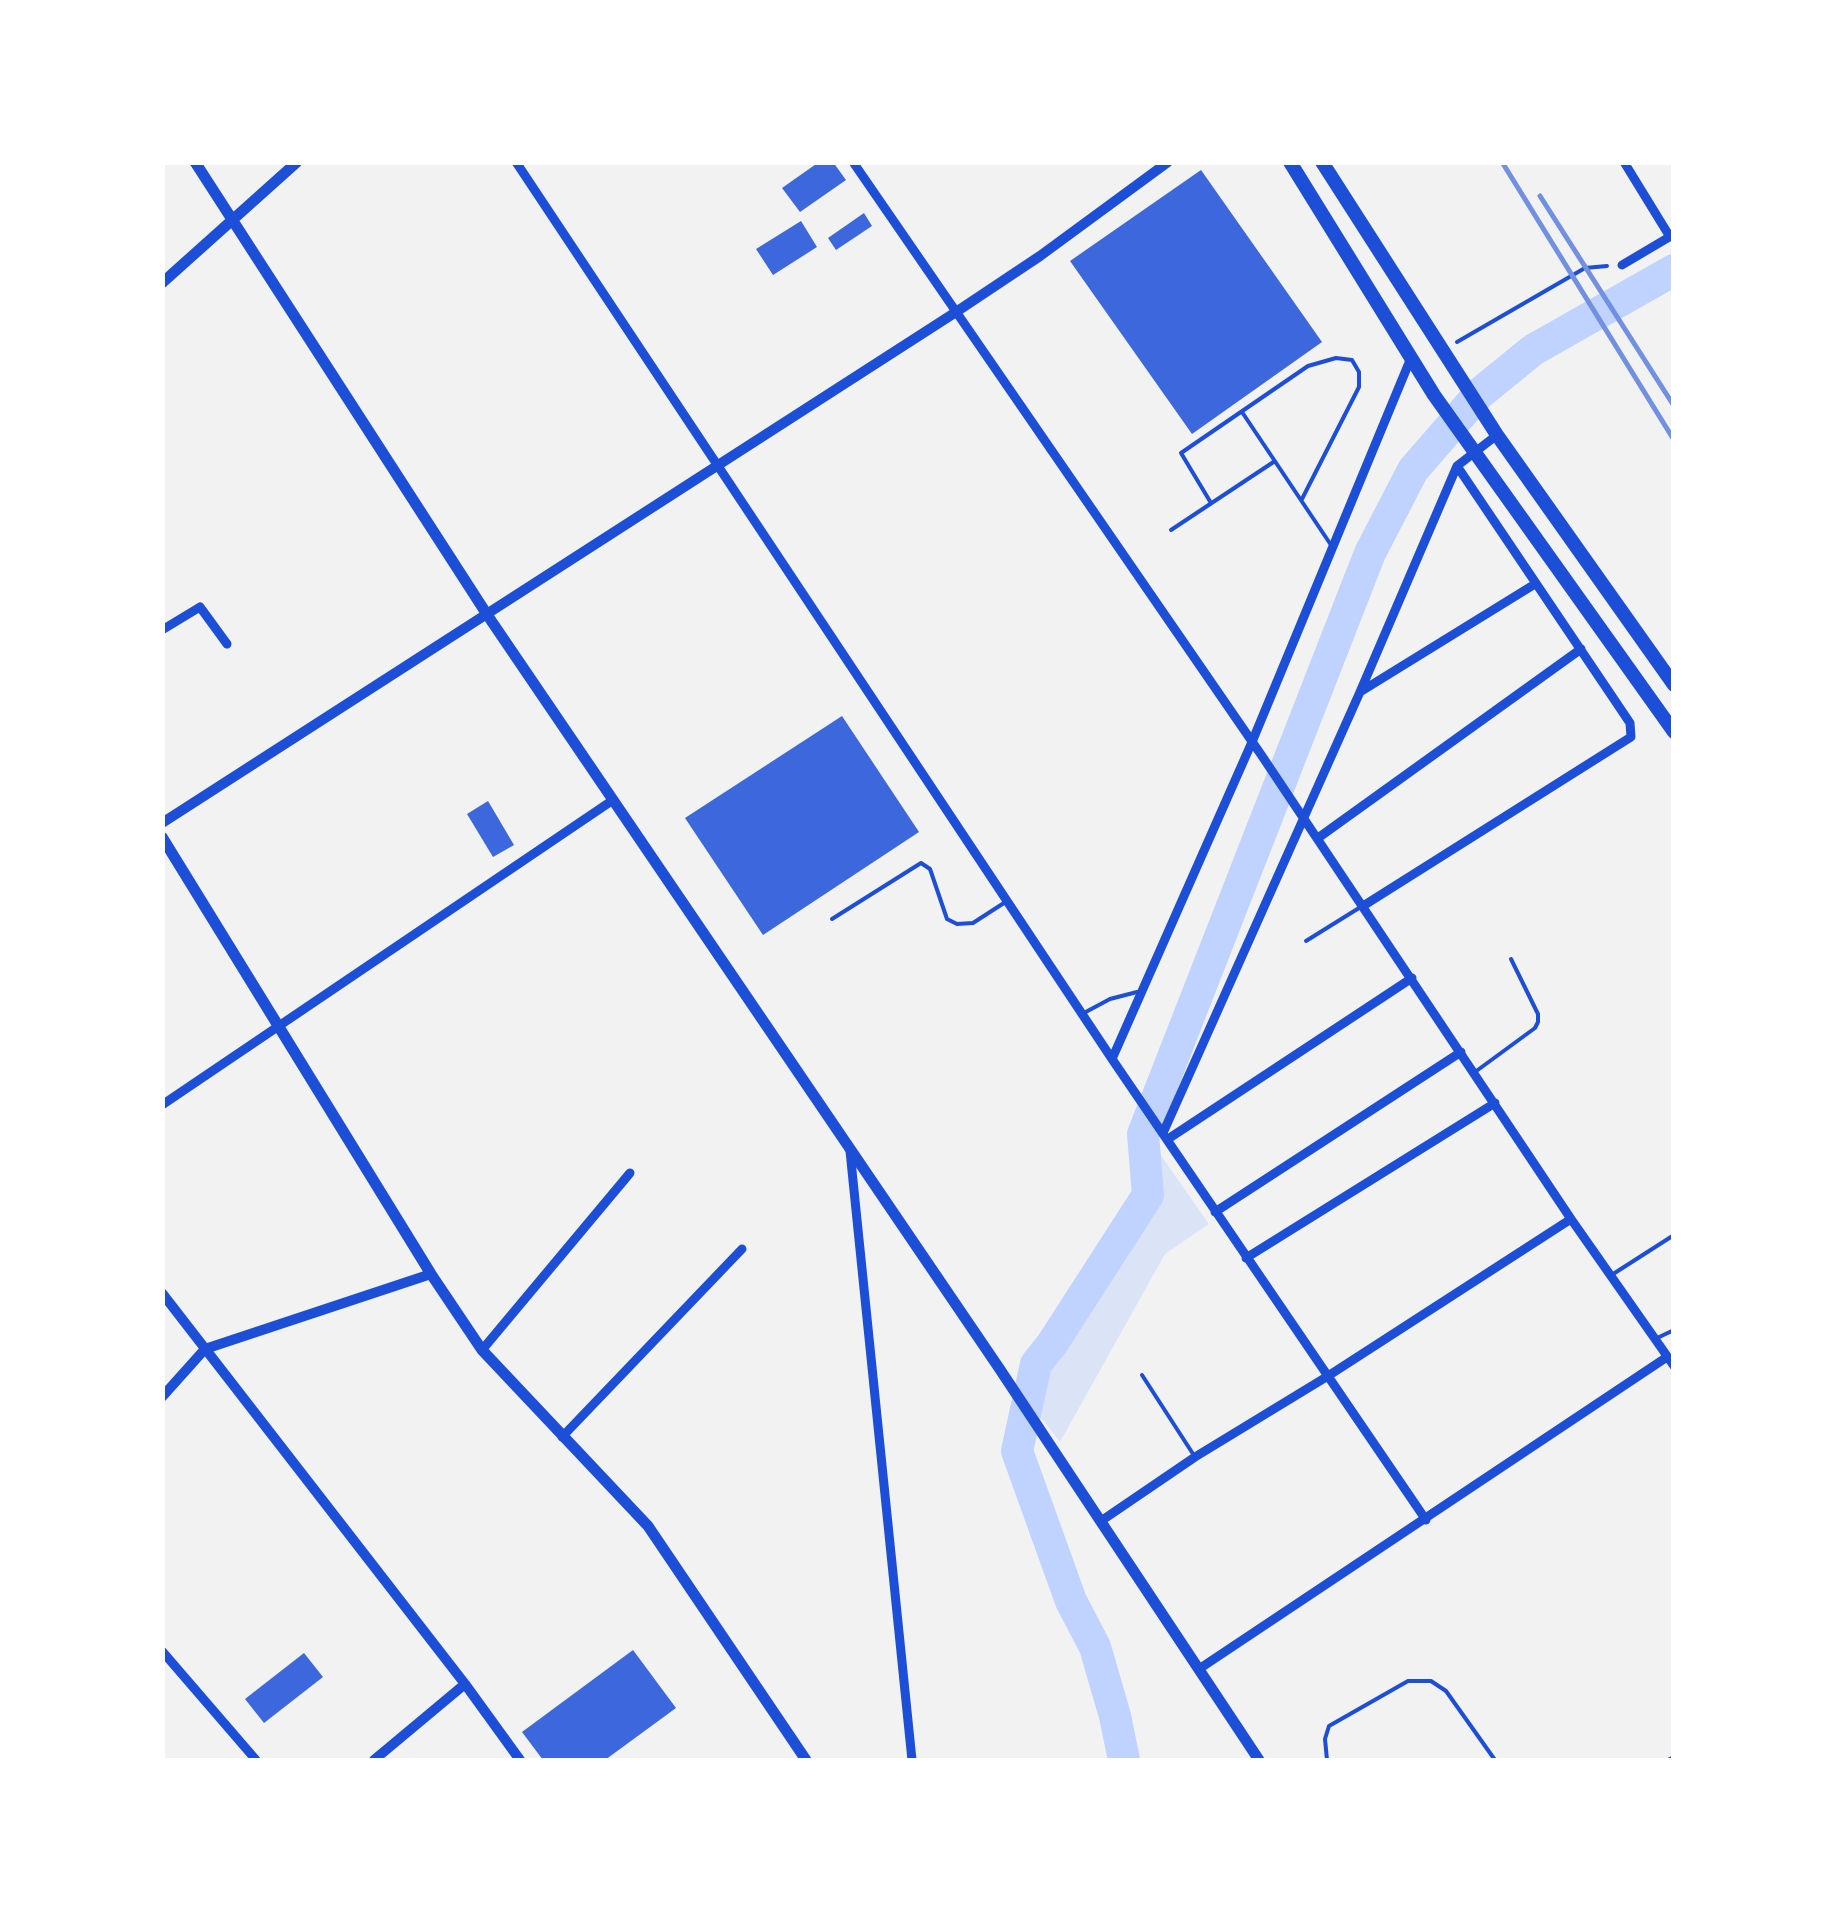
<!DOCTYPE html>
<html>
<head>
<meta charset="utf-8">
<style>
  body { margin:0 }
  #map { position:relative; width:1836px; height:1923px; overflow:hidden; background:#f2f2f2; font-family:"Asap Condensed",sans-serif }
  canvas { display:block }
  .frame { position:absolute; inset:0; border:165px solid #fff; pointer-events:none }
</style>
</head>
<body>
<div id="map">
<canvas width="1836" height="1923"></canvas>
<div class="frame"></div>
</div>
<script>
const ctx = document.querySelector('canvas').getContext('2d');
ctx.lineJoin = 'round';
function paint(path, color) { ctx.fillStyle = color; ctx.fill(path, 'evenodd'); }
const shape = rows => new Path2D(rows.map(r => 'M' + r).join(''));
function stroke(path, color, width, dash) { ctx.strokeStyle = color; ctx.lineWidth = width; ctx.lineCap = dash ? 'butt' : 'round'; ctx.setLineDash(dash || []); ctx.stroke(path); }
paint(shape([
  [1151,1141,1209,1224,1165,1254,1060,1442,1036,1411,1056,1356,1126,1251,1158,1191]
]), '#dbe4f7');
stroke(shape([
  [1124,1760,1115,1716,1095,1647,1071,1601,1017,1451,1036,1364,1052,1344,1148,1195,1143,1134,1370,553,1413,470,1479,394,1533,350,1674,270]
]), '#bfd3fe', 32);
paint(shape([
  [819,162,833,162,846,180,800,212,782,188],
  [1201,170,1322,342,1192,434,1070,261],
  [864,213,872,226,836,250,828,238],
  [801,221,817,247,773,275,756,249],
  [842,716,919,832,763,935,685,818],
  [488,801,514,845,493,857,467,814],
  [633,1650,676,1708,605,1760,543,1760,522,1732],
  [304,1653,323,1677,264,1723,245,1699]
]), '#3d67dc');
stroke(shape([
  [1457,342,1585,268,1607,266]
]), '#1d4ed8', 4);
stroke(shape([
  [1242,412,1331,545],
  [1211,503,1181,453,1308,366,1336,358,1352,360,1359,372,1359,387,1302,499],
  [1171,530,1275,461],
  [832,919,921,863,930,869,947,919,957,924,973,923,1007,901],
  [1306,941,1359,908],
  [1082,1014,1110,999,1137,992],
  [1475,1072,1535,1028,1538,1022,1538,1014,1511,959],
  [1610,1276,1674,1235],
  [1655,1339,1674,1330],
  [1142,1375,1195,1457],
  [1327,1760,1325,1739,1329,1726,1408,1681,1431,1681,1446,1691,1495,1760],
  [1668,1760,1674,1757]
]), '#1d4ed8', 4);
stroke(shape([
  [516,162,1112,1059,1426,1520],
  [853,162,1262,756,1571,1219,1674,1366],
  [1624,162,1670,237],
  [1622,265,1671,236],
  [162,630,200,607,227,644],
  [1360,692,1535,584],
  [1318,838,1581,649],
  [1363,906,1631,737,1630,723,1457,466],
  [1112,1059,1252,742,1411,358],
  [162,1105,613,800],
  [1163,1133,1360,692,1457,466,1497,435],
  [1168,1139,1412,978],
  [850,1151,912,1760],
  [1215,1212,1461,1052],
  [1246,1258,1495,1103],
  [482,1350,630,1173],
  [562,1437,742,1249],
  [1101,1521,1195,1457,1328,1376,1571,1219],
  [162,1651,256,1760],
  [1199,1669,1667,1357]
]), '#1d4ed8', 9);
stroke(shape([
  [162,823,956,312,1040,256,1168,162],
  [162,1293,465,1684,520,1760],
  [162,1397,205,1349,431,1274],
  [374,1760,465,1684]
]), '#1d4ed8', 10);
stroke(shape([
  [195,162,488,616,999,1368,1259,1760],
  [162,283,297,162],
  [162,837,431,1274,482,1350,648,1526,806,1760]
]), '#1d4ed8', 11);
stroke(shape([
  [1290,162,1434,395,1674,732],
  [1322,162,1497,435,1674,685]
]), '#1d4ed8', 14);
stroke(shape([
  [1502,162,1674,440],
  [1540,196,1674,406]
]), '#7290e2', 5);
</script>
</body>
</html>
